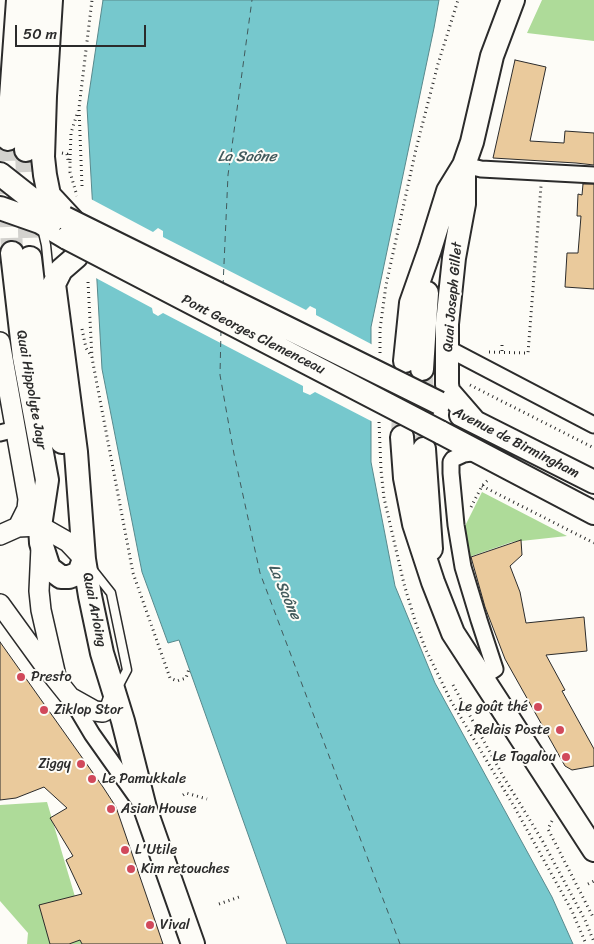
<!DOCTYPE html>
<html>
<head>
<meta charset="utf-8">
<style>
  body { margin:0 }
  #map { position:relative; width:594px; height:944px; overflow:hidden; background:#fdfcf7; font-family:Sriracha,sans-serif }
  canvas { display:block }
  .scale { position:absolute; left:15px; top:25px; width:131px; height:22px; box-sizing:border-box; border:2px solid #2b2b2b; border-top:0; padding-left:6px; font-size:15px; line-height:18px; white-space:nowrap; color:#2b2b2b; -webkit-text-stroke:4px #fdfcf7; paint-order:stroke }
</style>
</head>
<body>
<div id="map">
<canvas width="594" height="944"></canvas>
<div class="scale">50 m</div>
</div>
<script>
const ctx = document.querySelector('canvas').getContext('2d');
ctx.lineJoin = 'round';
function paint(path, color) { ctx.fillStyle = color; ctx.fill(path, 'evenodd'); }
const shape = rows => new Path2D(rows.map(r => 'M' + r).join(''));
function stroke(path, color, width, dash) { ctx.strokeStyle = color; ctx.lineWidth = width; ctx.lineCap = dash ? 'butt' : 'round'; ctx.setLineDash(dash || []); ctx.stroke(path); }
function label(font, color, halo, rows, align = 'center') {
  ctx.font = font + ' Sriracha,sans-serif'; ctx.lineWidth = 4; ctx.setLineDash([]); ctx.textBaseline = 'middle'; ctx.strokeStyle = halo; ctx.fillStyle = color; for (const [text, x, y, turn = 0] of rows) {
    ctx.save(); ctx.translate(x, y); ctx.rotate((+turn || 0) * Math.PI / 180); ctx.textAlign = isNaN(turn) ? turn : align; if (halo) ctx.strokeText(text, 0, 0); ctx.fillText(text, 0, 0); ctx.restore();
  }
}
paint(shape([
  [542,0,594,0,594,41,527,33],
  [482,492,567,536,512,542,469,557,463,530],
  [47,802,89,944,27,944,28,933,0,901,0,805]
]), '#aedb99');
const water = shape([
  [103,0,439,0,434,28,371,327,371,462,395,586,435,683,552,897,573,944,287,944,179,640,168,643,142,572,102,369,87,107,103,0]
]);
paint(water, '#76c8cd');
stroke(water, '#58898c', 1);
paint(shape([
  [89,198,153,232,158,228,163,231,163,237,306,310,310,306,316,309,316,315,373,345,373,422,315,392,310,395,303,392,303,386,163,313,158,316,153,313,152,308,94,277]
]), '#fdfcf7');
stroke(shape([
  [223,286,228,175,252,0],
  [221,330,220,375,234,454,260,573,400,944]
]), '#425a5c', 1, [6, 5]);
const building = shape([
  [515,60,546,67,530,141,564,143,565,131,594,133,594,165,576,163,493,158,515,60],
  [583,184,594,184,594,289,565,287,567,253,578,253,581,216,577,216,578,194,582,195,583,184],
  [521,540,522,555,510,566,520,592,526,623,584,617,587,651,546,655,565,690,562,691,594,749,594,766,572,770,565,766,505,659,485,607,471,557,521,540],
  [0,642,103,787,116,807,163,944,82,944,80,940,69,944,50,944,39,905,82,894,66,860,73,856,50,818,67,808,44,787,16,798,0,800,0,642]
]);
paint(building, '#eaca9c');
stroke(building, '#2b2b2b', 1);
stroke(shape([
  [8,139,12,253],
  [26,150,30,258],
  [422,369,424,449],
  [402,437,405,361]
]), '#d3d2ce', 22, [22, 11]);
const service = shape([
  [42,228,46,245,49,274,51,278],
  [92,569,111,593,127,670,118,687]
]);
const minor = shape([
  [464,165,481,169,594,175],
  [447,348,594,425],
  [0,433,16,429],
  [478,452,464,454,453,459,451,462,451,473,456,525,463,567,479,620,495,669,481,678],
  [70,697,92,734,138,799]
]);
const tertiary = shape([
  [0,342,28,499,27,509,18,527],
  [0,535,18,527,40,526,68,542,84,559],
  [41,547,39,591,41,610,56,676],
  [0,604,42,662,70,697,95,711,103,712,110,708,115,694]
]);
const primary = shape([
  [51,0,45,96,43,157,45,175,49,195,74,222],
  [8,139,18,0],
  [26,150,28,84,35,0],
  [464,165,464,204,454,258,447,324,447,384,448,391,474,421],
  [0,174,33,200,61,216],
  [0,208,40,222,67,238],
  [12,253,24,357,47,480,40,526,41,543,49,568,61,577,69,577,79,573,84,559],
  [76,257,61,270,54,284,76,452,84,559,90,596,102,653,123,721,145,808,193,944],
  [30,258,42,358,62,442],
  [405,361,411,303,430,249,448,191,464,165,472,142,492,56,513,0],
  [422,369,427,293],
  [461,415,594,482],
  [440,432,594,513],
  [402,437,405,478,414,524,433,582,453,633,594,850],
  [424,449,431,549]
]);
stroke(service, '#2b2b2b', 11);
stroke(minor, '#2b2b2b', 19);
stroke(tertiary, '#2b2b2b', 22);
stroke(primary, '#2b2b2b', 26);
stroke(shape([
  [62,153,67,154,68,160,70,160,70,172,77,196],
  [70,160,71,133,78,111],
  [82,186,79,108,92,0],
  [88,282,92,358,133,573,170,678,177,681,186,678,189,669],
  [82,329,86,348,92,357],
  [502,351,502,341],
  [489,352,528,353,541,186],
  [380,353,380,329,386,285,416,149,438,64,458,0],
  [470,385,594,448],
  [379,422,381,470,384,498,404,584,415,621,426,650,451,701,515,808,572,911,586,944],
  [482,486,594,543],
  [471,507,482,486,489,479],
  [453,685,503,776,542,840,585,920,594,942],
  [183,795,186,793,207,799],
  [552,821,548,829,594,919],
  [588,884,594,881],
  [219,904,242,896]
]), '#2b2b2b', 3, [1, 4]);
stroke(service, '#fdfcf7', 8);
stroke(minor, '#fdfcf7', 15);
stroke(tertiary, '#fdfcf7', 19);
stroke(primary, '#fdfcf7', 22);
const primaryBridge = shape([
  [65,218,439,403],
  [67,238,440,432]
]);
stroke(primaryBridge, '#2b2b2b', 26, []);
stroke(primaryBridge, '#fdfcf7', 22);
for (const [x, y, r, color] of [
  [21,677,5,"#d1495b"],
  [538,707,5,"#d1495b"],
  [44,710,5,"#d1495b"],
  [560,730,5,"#d1495b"],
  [566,757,5,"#d1495b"],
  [81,764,5,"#d1495b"],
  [92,779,5,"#d1495b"],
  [111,809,5,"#d1495b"],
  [125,850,5,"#d1495b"],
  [131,869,5,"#d1495b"],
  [150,925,5,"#d1495b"]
]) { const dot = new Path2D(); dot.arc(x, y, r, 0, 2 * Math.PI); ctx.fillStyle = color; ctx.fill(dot); stroke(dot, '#fdfcf7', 2); }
label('14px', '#2b2b2b', '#fdfcf7', [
  ["Quai Joseph Gillet",453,297,-85],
  ["Pont Georges Clemenceau",253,335,27],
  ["Quai Hippolyte Jayr",31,390,80],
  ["Avenue de Birmingham",516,443,27],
  ["Quai Arloing",94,610,79]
]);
label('14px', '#2b2b2b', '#fdfcf7', [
  ["Presto",31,677],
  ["Le goût thé",528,707,"right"],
  ["Ziklop Stor",54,710],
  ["Relais Poste",550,730,"right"],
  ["Le Tagalou",556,757,"right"],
  ["Ziggy",71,764,"right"],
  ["Le Pamukkale",102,779],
  ["Asian House",121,809],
  ["L'Utile",135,850],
  ["Kim retouches",141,869],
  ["Vival",160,925]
], 'left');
label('italic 15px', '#425a5c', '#fdfcf7', [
  ["La Saône",247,157],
  ["La Saône",284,592,66]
]);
</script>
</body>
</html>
